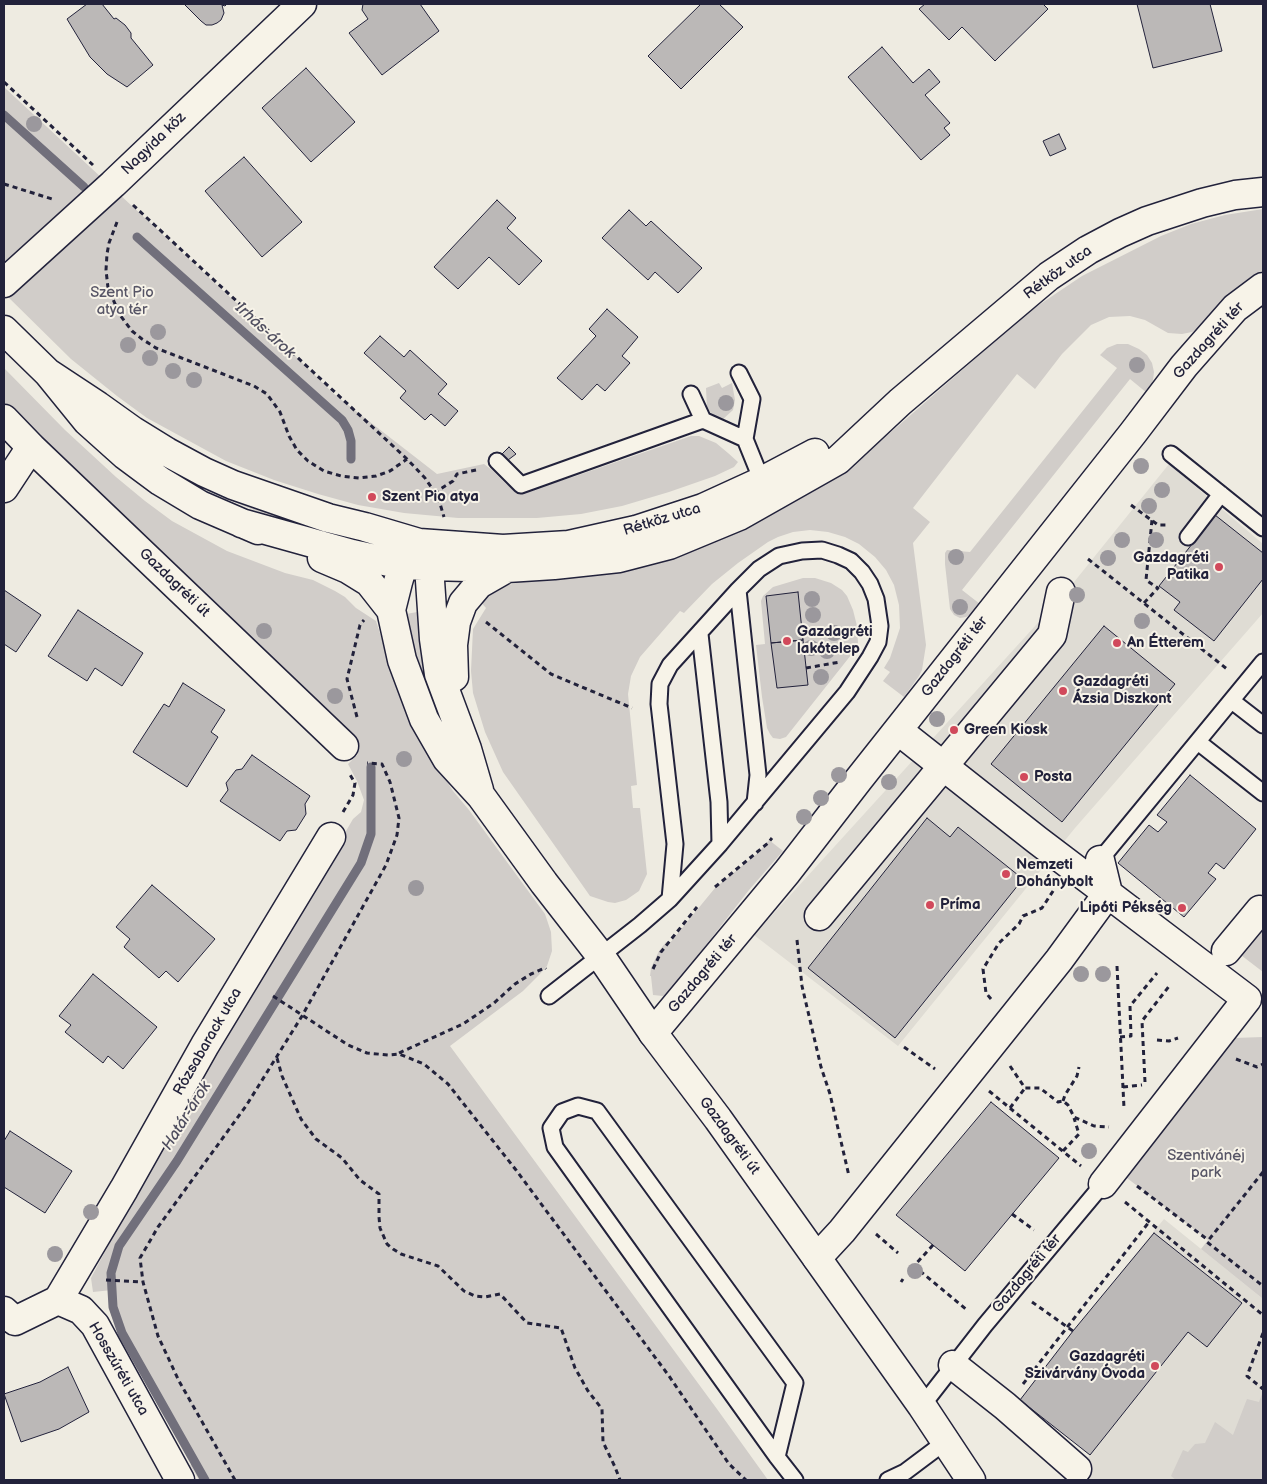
<!DOCTYPE html>
<html>
<head>
<meta charset="utf-8">
<style>
  body { margin:0 }
  #map { position:relative; width:1267px; height:1484px; overflow:hidden; background:#eeebe1; font-family:"Balsamiq Sans",sans-serif }
  canvas { display:block }
  .frame { position:absolute; inset:0; border:5px solid #22223b; pointer-events:none }
</style>
</head>
<body>
<div id="map">
<canvas width="1267" height="1484"></canvas>
<div class="frame"></div>
</div>
<script>
const ctx = document.querySelector('canvas').getContext('2d');
ctx.lineJoin = 'round';
function paint(path, color) { ctx.fillStyle = color; ctx.fill(path, 'evenodd'); }
const shape = rows => new Path2D(rows.map(r => 'M' + r).join(''));
function stroke(path, color, width, dash) { ctx.strokeStyle = color; ctx.lineWidth = width; ctx.lineCap = dash ? 'butt' : 'round'; ctx.setLineDash(dash || []); ctx.stroke(path); }
function label(font, color, halo, rows, align = 'center') {
  ctx.font = font + ' "Balsamiq Sans",sans-serif'; ctx.lineWidth = 4; ctx.setLineDash([]); ctx.textBaseline = 'middle'; ctx.strokeStyle = halo; ctx.fillStyle = color; for (const [text, x, y, turn = 0] of rows) {
    ctx.save(); ctx.translate(x, y); ctx.rotate((+turn || 0) * Math.PI / 180); ctx.textAlign = isNaN(turn) ? turn : align; if (halo) ctx.strokeText(text, 0, 0); ctx.fillText(text, 0, 0); ctx.restore();
  }
}
paint(shape([
  [1169,464,1263,544,1263,613,1075,828,898,1046,754,935,1066,592],
  [1164,1219,1263,1299,1263,1480,1069,1480,1090,1455,1073,1331]
]), '#dfdcd4');
paint(shape([
  [4,87,232,299,280,341,334,394,437,474,484,464,492,470,506,484,514,489,527,490,573,477,691,436,699,436,716,443,728,453,738,462,734,467,715,476,669,492,622,506,581,514,537,518,458,518,404,513,358,505,318,494,274,480,226,461,147,418,117,396,71,359,4,293],
  [1263,209,1263,270,1251,277,1234,290,1217,307,1202,325,1192,332,1182,334,1168,333,1145,320,1130,316,1109,317,1091,325,1062,354,1035,389,1017,374,913,508,930,522,913,543,926,645,922,670,919,676,904,697,883,681,890,672,884,668,890,658,900,628,899,605,894,585,886,570,875,557,859,544,845,537,828,532,810,530,793,532,778,537,768,542,738,563,712,584,684,613,680,611,640,657,631,676,628,694,637,785,631,786,633,808,640,808,647,874,639,891,626,900,615,903,608,902,590,896,503,772,485,732,473,693,471,671,473,629,486,608,479,600,491,591,505,586,534,578,826,479,890,433,1030,311,1082,276,1161,236,1191,224,1225,215],
  [1117,344,1128,344,1139,349,1147,355,1152,363,1154,372,1153,380,1150,389,1147,393,1130,379,962,590,980,604,972,614,966,617,960,618,954,615,950,609,945,564,945,553,947,550,970,552,1117,368,1100,355,1107,348],
  [4,368,65,430,116,477,145,501,172,521,227,551,285,573,313,580,335,591,345,597,356,608,376,621,398,689,426,748,453,791,469,810,545,914,551,932,552,951,547,966,539,975,523,991,450,1046,717,1409,768,1480,199,1480,190,1465,195,1462,122,1333,113,1307,112,1290,93,1292,91,1278,136,1193,353,819,361,812,364,800,357,781,348,764,358,754,357,743,41,441,4,403],
  [719,383,722,388,732,383,735,400,733,410,721,421,707,409,706,388],
  [218,493,365,540,365,542,360,544,279,520,229,500],
  [803,578,815,578,831,583,842,590,847,596,853,610,857,626,858,643,855,650,786,737,780,739,773,738,770,734,767,728,762,697,756,645,765,644,761,601,763,596,773,587],
  [423,611,432,686,439,713,437,715,416,668,406,614],
  [769,840,783,851,749,890,688,968,676,986,667,994,663,996,653,995,651,976,650,976,651,968,659,951,666,942,670,943,674,938,715,888,759,852],
  [1263,919,1263,972,1237,952],
  [1263,1037,1263,1299,1201,1249,1208,1240,1123,1175,1234,1038],
  [1262,1394,1263,1480,1176,1480,1171,1476,1183,1450,1188,1452,1195,1444,1205,1443,1215,1422,1233,1435,1247,1399,1259,1402]
]), '#d1cdc9');
stroke(shape([
  [4,115,84,187],
  [137,237,342,420,348,430,351,441,351,459],
  [205,1480,122,1333,113,1307,111,1273,119,1246,177,1161,361,863,371,834,371,767]
]), '#716f7b', 9);
const building = shape([
  [87,4,102,4,114,19,116,18,125,25,131,33,131,38,153,65,127,87,107,74,90,57,67,19,87,4],
  [184,4,227,4,225,6,222,5,224,13,221,20,217,23,212,25,206,25,201,21,184,4],
  [363,4,420,4,439,31,382,75,349,33,368,19,362,10,363,4],
  [701,4,719,4,743,27,681,89,648,56,701,4],
  [925,4,1043,4,1048,9,995,61,962,27,949,40,919,9,925,4],
  [1137,4,1210,4,1222,51,1153,68,1137,4],
  [882,47,913,83,929,69,940,82,925,95,950,123,944,128,950,135,921,160,848,77,882,47],
  [306,68,355,122,311,162,262,108,306,68],
  [1059,134,1066,149,1050,156,1043,141,1059,134],
  [244,157,302,222,262,257,205,191,244,157],
  [497,200,516,218,507,228,542,261,519,285,489,257,458,289,434,267,497,200],
  [629,210,646,226,651,221,702,268,678,293,655,272,648,280,602,238,629,210],
  [607,309,638,337,622,356,630,363,605,391,597,384,582,400,557,378,596,336,589,329,607,309],
  [380,336,404,357,410,350,447,384,438,394,458,411,445,426,431,414,425,420,400,398,406,391,364,353,380,336],
  [509,447,516,454,508,460,502,454,509,447],
  [1215,515,1263,553,1263,579,1214,641,1174,610,1180,602,1159,586,1215,515],
  [4,590,41,615,16,652,4,644,4,590],
  [798,592,803,640,771,643,766,596,798,592],
  [78,610,143,653,122,686,95,668,87,681,48,656,78,610],
  [1104,626,1175,684,1062,822,991,764,1104,626],
  [803,640,808,685,777,688,771,643,803,640],
  [183,683,225,710,211,732,218,737,187,787,133,752,164,704,169,707,183,683],
  [252,755,310,796,305,804,306,814,296,830,287,831,280,841,220,801,228,790,226,783,236,770,242,769,252,755],
  [1190,775,1256,829,1224,869,1216,863,1208,873,1216,879,1184,917,1118,863,1149,825,1158,832,1167,822,1157,815,1190,775],
  [927,818,950,837,958,827,1023,879,895,1038,808,968,927,818],
  [152,885,215,939,178,982,166,971,159,978,124,947,130,939,116,927,152,885],
  [93,974,157,1027,123,1069,108,1056,103,1063,65,1032,71,1025,59,1016,93,974],
  [991,1102,1059,1158,965,1271,896,1215,991,1102],
  [10,1131,72,1171,45,1213,4,1187,4,1141,10,1131],
  [1154,1233,1242,1303,1207,1347,1188,1332,1090,1455,1020,1400,1073,1331,1154,1233],
  [68,1367,89,1412,59,1429,21,1442,4,1394,40,1382,68,1367]
]);
paint(building, '#bbb8b7');
stroke(building, '#22223b', 1);
const lane = shape([
  [739,373,752,399,745,439],
  [691,394,703,420,745,439,762,481],
  [1171,454,1263,528],
  [497,461,521,485,703,420],
  [1188,537,1221,494],
  [738,590,758,775,755,803],
  [700,634,719,802,720,844],
  [1232,701,1263,725],
  [1198,742,1263,793],
  [1100,860,1263,662],
  [549,996,640,925,670,899,720,844,847,692,870,657,878,642,880,626,876,599,870,584,862,572,851,561,838,555,822,550,802,551,779,556,759,569,738,590,670,665,660,684,659,704,675,844,670,899],
  [922,1406,985,1325,1103,1184],
  [777,1457,795,1383,597,1111,578,1106,562,1112,551,1128,555,1147,777,1457,795,1480],
  [888,1480,905,1472,945,1442]
]);
const street = shape([
  [4,283,113,184,302,4],
  [4,419,31,447,344,746],
  [4,488,31,447],
  [909,739,1037,840,1247,999,1103,1184],
  [819,916,1052,635,1061,592],
  [1226,951,1260,910],
  [653,1033,787,872,859,779,1133,433,1184,366,1235,308,1263,287],
  [817,1258,842,1231,1059,960,1108,893,1100,860],
  [58,1300,124,1189,205,1045,331,837],
  [4,1311,15,1321,58,1300,81,1310,95,1325,180,1480],
  [953,1365,1005,1406,1077,1469]
]);
const secondary = shape([
  [4,330,48,373,87,421,125,455,160,481,200,505,258,530],
  [48,373,98,406,133,431,167,452,204,472,233,485,328,518,365,527,419,543,503,549,569,545,636,530,703,508,762,481,815,453],
  [241,523,352,554,403,565,429,566,507,568,554,565,619,558,669,545,739,516,838,460,900,402,1049,276,1088,250,1120,233,1147,221,1202,203,1235,195,1263,192],
  [419,543,403,565,398,582,391,610,402,660,424,719,447,759,481,796,544,883,600,955,653,1033,718,1119,922,1406,971,1480],
  [422,551,429,566,434,639,439,674,467,749,479,790],
  [322,558,348,569,369,582,391,610],
  [454,677,453,645,456,622,463,603,479,584,507,568]
]);
stroke(lane, '#22223b', 19);
stroke(street, '#22223b', 31);
stroke(secondary, '#22223b', 31);
stroke(shape([
  [4,82,93,165],
  [4,184,52,199],
  [133,205,407,459,425,478,438,497,444,517],
  [117,222,109,243,107,254,106,270,108,288,120,315,132,331,142,339,156,348,254,386,267,394,280,412,289,436,297,450,308,461,324,471,341,476,359,478,376,476,390,471,407,459],
  [434,493,453,481,457,474,476,470],
  [1131,505,1158,525,1169,525],
  [1088,559,1227,669],
  [1144,603,1158,588,1146,580,1152,520],
  [486,622,551,674,632,708],
  [806,668,840,662],
  [357,717,347,679,360,625,364,620],
  [343,812,353,795,355,783,349,773],
  [715,887,768,843,772,838],
  [797,940,802,986,821,1067,830,1094,849,1176],
  [1117,966,1124,1108],
  [653,969,661,952,697,907],
  [273,996,348,1045,367,1053,388,1055,399,1054,424,1064,448,1084,516,1170,669,1376,729,1464,746,1480],
  [991,999,986,993,983,969,999,943,1019,924,1023,916,1042,908,1055,888],
  [1120,1037,1131,1036,1130,1006,1157,973],
  [1157,1040,1169,1041,1178,1038],
  [904,1047,935,1069],
  [399,1053,463,1024,494,1003,515,984,531,974,545,968,546,969],
  [277,1058,282,1076,301,1119,316,1139,342,1158,360,1180,379,1194,379,1217,380,1228,387,1244,393,1249,401,1254,438,1266,464,1291,475,1296,485,1297,500,1294,527,1323,561,1328,575,1368,588,1391,602,1409,603,1442,615,1467,620,1480],
  [1236,1059,1257,1067,1263,1064],
  [1010,1066,1025,1088,1040,1088,1058,1102,1063,1101,1068,1105,1074,1117,1094,1126,1109,1127],
  [1145,1082,1142,1021,1170,985],
  [1123,1087,1142,1085],
  [989,1091,1081,1166],
  [1063,1101,1065,1095,1077,1076,1079,1067],
  [1010,1108,1025,1088],
  [1063,1151,1079,1134,1074,1118],
  [1263,1172,1207,1242,1263,1286],
  [1137,1186,1208,1240],
  [1125,1202,1263,1315],
  [1012,1214,1034,1230],
  [876,1234,898,1253],
  [933,1245,914,1266,967,1310],
  [106,1280,143,1282],
  [901,1282,903,1279],
  [1032,1302,1073,1331],
  [1263,1333,1247,1376,1263,1389],
  [1023,1384,1149,1222],
  [235,1480,179,1381,158,1336,143,1282,140,1258,158,1227,246,1106,302,1016,386,865,397,835,399,818,390,782,382,764,367,763]
]), '#22223b', 3, [5, 4]);
stroke(lane, '#f7f3e8', 15);
stroke(street, '#f7f3e8', 28);
stroke(secondary, '#f7f3e8', 28);
ctx.fillStyle = '#9b989d';
for (const [x, y] of [
  [34,124],
  [158,332],
  [128,345],
  [150,358],
  [1137,365],
  [173,371],
  [194,380],
  [726,403],
  [1141,466],
  [1162,490],
  [1149,506],
  [1122,540],
  [1156,540],
  [956,557],
  [1108,558],
  [1077,595],
  [812,599],
  [960,607],
  [813,615],
  [1142,621],
  [264,631],
  [834,633],
  [811,648],
  [827,651],
  [821,677],
  [335,696],
  [937,719],
  [404,759],
  [839,775],
  [889,782],
  [821,798],
  [804,817],
  [416,888],
  [1081,974],
  [1103,974],
  [1089,1151],
  [91,1212],
  [55,1254],
  [915,1271]
]) { ctx.beginPath(); ctx.arc(x, y, 8, 0, 2 * Math.PI); ctx.fill(); }
for (const [x, y, r, color] of [
  [372,497,5,"#d1495b"],
  [1219,567,5,"#d1495b"],
  [787,641,5,"#d1495b"],
  [1117,643,5,"#d1495b"],
  [1063,691,5,"#d1495b"],
  [954,730,5,"#d1495b"],
  [1024,777,5,"#d1495b"],
  [1006,874,5,"#d1495b"],
  [930,905,5,"#d1495b"],
  [1182,908,5,"#d1495b"],
  [1155,1366,5,"#d1495b"]
]) { const dot = new Path2D(); dot.arc(x, y, r, 0, 2 * Math.PI); ctx.fillStyle = color; ctx.fill(dot); stroke(dot, '#f7f3e8', 2); }
label('15px', '#22223b', '#f7f3e8', [
  ["Nagyida köz",154,144,-44],
  ["Rétköz utca",1058,273,-36],
  ["Gazdagréti tér",1209,341,-48],
  ["Rétköz utca",662,520,-17],
  ["Gazdagréti út",174,583,44],
  ["Gazdagréti tér",955,657,-52],
  ["Gazdagréti tér",703,974,-50],
  ["Rózsabarack utca",208,1042,-60],
  ["Gazdagréti út",729,1136,54],
  ["Gazdagréti tér",1027,1274,-50],
  ["Hosszúréti utca",118,1369,60]
]);
label('15px', '#575566', '#f7f3e8', [
  ["Szent Pio",122,293],
  ["atya tér",122,310],
  ["Szentivánéj",1206,1156],
  ["park",1206,1173]
]);
label('bold 15px', '#22223b', '#f7f3e8', [
  ["Szent Pio atya",382,497],
  ["Gazdagréti",1209,558,"right"],
  ["Patika",1209,575,"right"],
  ["Gazdagréti",797,632],
  ["lakótelep",797,649],
  ["An Étterem",1127,643],
  ["Gazdagréti",1073,682],
  ["Ázsia Diszkont",1073,699],
  ["Green Kiosk",964,730],
  ["Posta",1034,777],
  ["Nemzeti",1016,865],
  ["Dohánybolt",1016,882],
  ["Príma",940,905],
  ["Lipóti Pékség",1172,908,"right"],
  ["Gazdagréti",1145,1357,"right"],
  ["Szivárvány Óvoda",1145,1374,"right"]
], 'left');
label('italic 16px', '#504f60', '#f7f3e8', [
  ["Irhás-árok",265,331,42],
  ["Határ-árok",187,1116,-58]
]);
</script>
</body>
</html>
